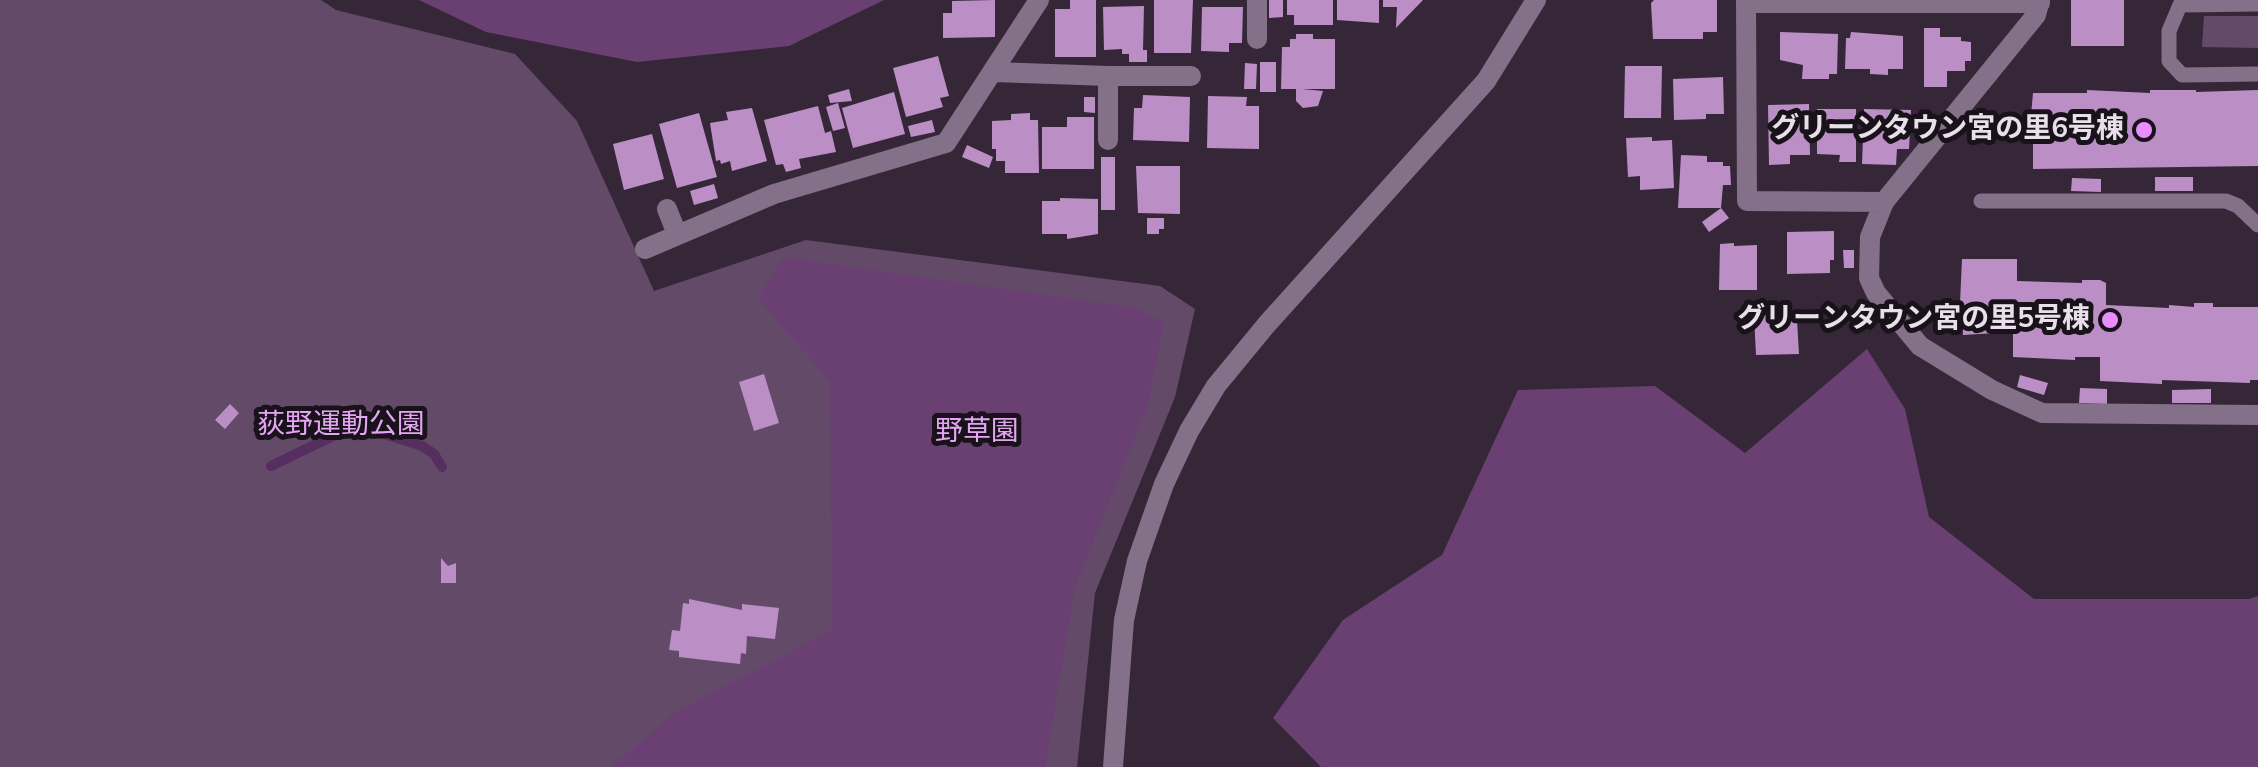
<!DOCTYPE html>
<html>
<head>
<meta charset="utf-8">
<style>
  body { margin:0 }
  canvas { display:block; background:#352738 }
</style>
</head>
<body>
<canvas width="2258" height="767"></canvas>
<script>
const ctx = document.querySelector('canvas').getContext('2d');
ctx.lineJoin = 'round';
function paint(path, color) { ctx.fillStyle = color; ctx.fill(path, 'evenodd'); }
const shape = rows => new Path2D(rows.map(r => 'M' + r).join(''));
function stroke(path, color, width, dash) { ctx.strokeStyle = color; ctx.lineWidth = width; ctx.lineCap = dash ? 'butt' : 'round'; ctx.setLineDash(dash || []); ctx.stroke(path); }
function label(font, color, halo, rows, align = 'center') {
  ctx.font = font + ' "Nunito Sans","Noto Sans JP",sans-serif'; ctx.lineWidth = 10; ctx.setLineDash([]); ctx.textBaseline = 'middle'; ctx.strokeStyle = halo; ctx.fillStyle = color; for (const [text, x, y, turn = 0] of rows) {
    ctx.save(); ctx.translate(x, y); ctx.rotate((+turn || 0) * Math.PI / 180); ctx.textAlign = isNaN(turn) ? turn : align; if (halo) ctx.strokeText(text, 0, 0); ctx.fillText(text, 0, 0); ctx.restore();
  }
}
paint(shape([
  [0,0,321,0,336,10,515,54,577,121,654,291,806,240,1160,286,1195,309,1175,397,1095,593,1077,767,0,767],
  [2204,16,2258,16,2258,48,2202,47]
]), '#634a69');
paint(shape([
  [419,0,884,0,789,46,637,62,486,32],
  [783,257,1135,308,1164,323,1147,408,1075,587,1045,767,611,767,674,713,832,630,830,382,758,298],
  [1867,349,1905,409,1929,517,2034,599,2249,599,2258,596,2258,767,1321,767,1273,718,1343,620,1442,555,1518,390,1655,386,1745,453]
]), '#6a4073');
stroke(shape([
  [271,466,333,436,355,429,369,429,422,446,434,454,442,467]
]), '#562e5f', 10);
paint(shape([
  [995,0,995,37,943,38,943,13,952,13,952,1],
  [1070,0,1096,0,1096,57,1055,57,1055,9,1070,9],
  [1154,0,1193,0,1191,53,1154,53],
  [1269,0,1283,0,1283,17,1269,18],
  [1287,0,1333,0,1333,25,1294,25,1294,15,1287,15],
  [1337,0,1379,0,1379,23,1337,20],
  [1383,0,1423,0,1396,28,1397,7,1383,7],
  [1654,0,1717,0,1717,32,1703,32,1703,39,1653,39,1651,3],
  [2071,0,2124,0,2124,46,2071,46],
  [1144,6,1143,50,1147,50,1147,62,1129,62,1129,54,1122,54,1122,49,1104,50,1103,7],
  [1202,7,1243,7,1242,43,1229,43,1229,52,1201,51],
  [1924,28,1940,28,1940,37,1961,37,1961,41,1971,42,1971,61,1965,61,1965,71,1947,71,1947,87,1924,87],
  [1780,32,1838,34,1837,74,1829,74,1829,79,1802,79,1803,65,1780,60],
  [1851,32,1903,36,1903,69,1888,69,1888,75,1870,74,1870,69,1845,69,1846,38,1850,38],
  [1296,34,1313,34,1313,39,1335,39,1335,89,1302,89,1323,91,1318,106,1303,108,1296,101,1296,89,1281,89,1282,47,1290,47,1290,39,1296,39],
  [938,56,949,96,940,98,943,107,906,117,893,68],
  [1260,62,1276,62,1276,92,1260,92],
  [1245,63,1257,64,1256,89,1244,89],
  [1625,66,1662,66,1661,118,1624,118],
  [1723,77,1724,114,1706,114,1706,119,1674,120,1673,79],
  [849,89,852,101,830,103,828,95],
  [2087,90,2150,93,2150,90,2196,90,2196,92,2258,90,2258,166,2033,169,2033,138,2029,138,2033,93,2087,93],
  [894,92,905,134,853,148,842,108],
  [1143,95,1190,97,1189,142,1133,140,1134,108,1142,108],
  [1208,96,1247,97,1246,106,1259,106,1259,149,1207,148],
  [1084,97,1095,97,1095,113,1084,112],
  [838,103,845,128,833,131,826,107],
  [1809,104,1810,155,1790,155,1790,164,1769,165,1768,105],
  [818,106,825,133,831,131,836,152,799,159,801,168,786,172,783,164,776,165,764,120],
  [752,108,767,161,732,171,730,161,721,164,720,160,716,161,710,123,728,120,726,112],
  [1817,109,1856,109,1856,162,1839,162,1840,155,1817,154],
  [1864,109,1911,110,1909,149,1897,149,1896,165,1862,164],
  [699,113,717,177,677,188,659,124],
  [1030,113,1030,120,1038,120,1039,173,1005,173,1005,161,996,161,996,149,992,149,992,121,1011,120,1011,114],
  [1067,117,1094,117,1094,169,1042,169,1042,127,1067,127],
  [932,120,935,132,911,137,908,126],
  [652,134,664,179,624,190,613,144],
  [1652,137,1652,141,1672,140,1674,188,1640,190,1640,176,1628,177,1626,138],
  [967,145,993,157,989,168,962,157],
  [1681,155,1707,156,1707,162,1723,162,1723,166,1730,166,1731,185,1723,185,1721,208,1729,218,1709,232,1702,222,1721,208,1678,208],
  [1101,157,1115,157,1115,210,1101,210],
  [1136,166,1180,166,1180,214,1138,213],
  [2155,177,2193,177,2193,191,2155,191],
  [2072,178,2101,179,2101,192,2071,191],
  [714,184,718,198,694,205,690,191],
  [1060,198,1098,199,1098,234,1067,239,1067,234,1042,234,1042,201,1060,201],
  [1147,218,1164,218,1164,229,1159,229,1159,234,1147,234],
  [1834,231,1834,260,1830,260,1830,273,1787,274,1787,232],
  [1734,243,1734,246,1757,245,1757,290,1719,290,1720,244],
  [1843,250,1854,250,1854,268,1844,268],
  [1962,259,2017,259,2017,281,2082,283,2082,280,2100,280,2106,283,2106,305,2169,308,2169,305,2194,307,2194,303,2213,303,2213,307,2258,307,2258,380,2250,380,2250,383,2162,380,2162,384,2100,381,2100,357,2075,357,2075,360,2013,357,2013,332,1963,335,1963,303,1960,303],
  [1779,314,1780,321,1797,320,1799,354,1756,355,1754,316],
  [764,374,779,423,754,431,739,382],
  [2020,375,2048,383,2044,395,2017,387],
  [2080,388,2107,389,2107,404,2079,403],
  [2211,389,2211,403,2172,403,2172,390],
  [230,404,239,413,225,429,215,420],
  [441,558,448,566,456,563,456,583,441,583],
  [689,599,742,610,742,604,779,608,775,639,747,636,746,654,741,653,740,664,679,657,679,651,669,650,672,630,680,631,683,603,689,604]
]), '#bc8ec6');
stroke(shape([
  [2258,4,2180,5,2169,31,2169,61,2182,75,2258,74],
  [1981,201,2226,201,2238,206,2258,225]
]), '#847088', 15);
stroke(shape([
  [1746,0,1747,201,1884,202],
  [2040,0,2036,15,1884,202,1870,237,1869,278,1876,293,1920,346,1992,390,2042,413,2258,415],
  [1746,3,2040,3],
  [1257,39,1257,0],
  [994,72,1108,76,1108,140],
  [1108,76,1191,76],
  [667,209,677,234],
  [645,249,774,194,946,143,1039,0]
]), '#847088', 20);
stroke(shape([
  [1113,767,1124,620,1137,561,1164,484,1189,431,1216,386,1267,324,1486,81,1536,0]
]), '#847088', 20);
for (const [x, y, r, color] of [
  [2144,130,10,"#e98dfe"],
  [2110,320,10,"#e98dfe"]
]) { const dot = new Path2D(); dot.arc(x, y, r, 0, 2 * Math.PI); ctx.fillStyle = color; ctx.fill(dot); stroke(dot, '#19121a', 4); }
label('bold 28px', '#e8dfea', '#19121a', [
  ["グリーンタウン宮の里6号棟",2124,130],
  ["グリーンタウン宮の里5号棟",2090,320]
], 'right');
label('28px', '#e4a6f3', '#19121a', [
  ["荻野運動公園",341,426],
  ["野草園",977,433]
]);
</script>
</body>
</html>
